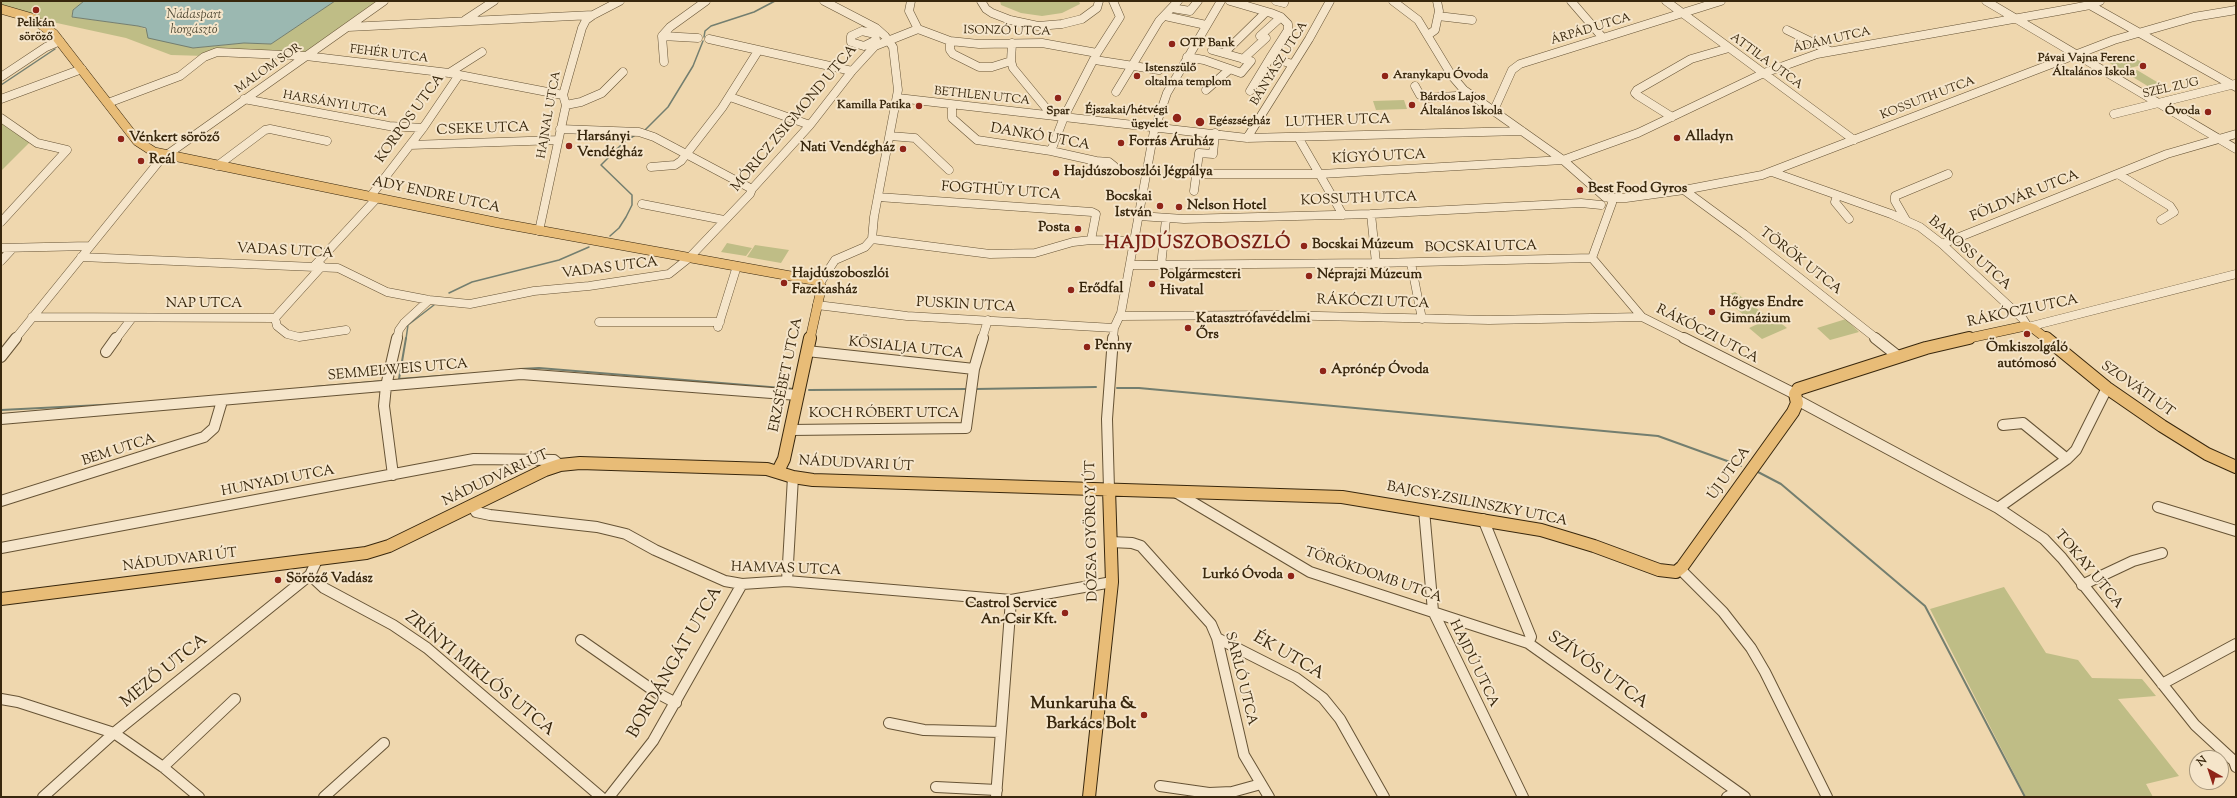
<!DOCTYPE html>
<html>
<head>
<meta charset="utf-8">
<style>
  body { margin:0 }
  #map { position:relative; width:2237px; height:798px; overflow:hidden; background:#efd7ae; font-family:"Sorts Mill Goudy",serif }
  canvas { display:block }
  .frame { position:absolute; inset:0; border:2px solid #38270d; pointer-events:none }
  .north { position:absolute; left:2189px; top:750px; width:40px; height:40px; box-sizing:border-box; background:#f5e5ca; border:1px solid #a9997e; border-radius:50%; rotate:321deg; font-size:11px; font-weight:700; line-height:16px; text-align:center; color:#38270d }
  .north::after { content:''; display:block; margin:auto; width:14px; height:18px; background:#8f2418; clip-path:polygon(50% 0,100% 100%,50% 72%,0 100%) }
</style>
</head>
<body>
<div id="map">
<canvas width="2237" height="798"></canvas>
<div class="frame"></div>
<div class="north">N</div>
</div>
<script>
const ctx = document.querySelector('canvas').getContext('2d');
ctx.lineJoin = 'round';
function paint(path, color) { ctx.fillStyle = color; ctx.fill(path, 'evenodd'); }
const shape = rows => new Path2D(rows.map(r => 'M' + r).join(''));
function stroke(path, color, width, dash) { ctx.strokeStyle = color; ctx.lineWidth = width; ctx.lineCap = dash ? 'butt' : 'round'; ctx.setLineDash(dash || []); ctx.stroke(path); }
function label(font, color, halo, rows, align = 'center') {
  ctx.font = font + ' "Sorts Mill Goudy",serif'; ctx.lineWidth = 4; ctx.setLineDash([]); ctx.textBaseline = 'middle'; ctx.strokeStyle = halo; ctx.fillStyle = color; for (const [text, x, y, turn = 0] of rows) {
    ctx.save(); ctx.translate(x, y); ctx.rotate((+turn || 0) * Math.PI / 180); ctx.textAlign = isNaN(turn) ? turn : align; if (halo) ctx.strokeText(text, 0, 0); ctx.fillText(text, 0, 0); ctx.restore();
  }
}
paint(shape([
  [1,1,84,1,73,10,72,17,138,26,193,48,244,43,271,44,335,1,380,1,306,56,217,52,206,56,171,55,126,38,43,20,14,9,1,8],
  [1000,1,1079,1,1080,4,1062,13,1042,16,1021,13,1001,5],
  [2131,56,2145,64,2123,70,2109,63],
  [2137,70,2162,85,2151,88,2126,73],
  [1404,100,1407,109,1376,110,1373,101],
  [1,117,30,142,1,171],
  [727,243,752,248,746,256,721,252],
  [755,245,789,250,781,263,747,257],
  [1735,292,1764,314,1750,320,1722,297],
  [1773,317,1787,328,1762,339,1749,328],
  [1846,319,1859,332,1830,340,1817,328],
  [2004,587,2046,653,2078,660,2092,678,2142,679,2156,696,2118,699,2179,776,2146,784,2153,797,2026,797,1930,609]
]), '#bfbd86');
const water = shape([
  [84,1,335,1,271,44,244,43,193,48,148,38,146,28,138,26,72,17,73,10,84,1]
]);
paint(water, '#9bb8b1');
stroke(water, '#737e6f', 1);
stroke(shape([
  [704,37,705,31,711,26,754,12,775,1],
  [1,85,55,49],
  [645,130,668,107,693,66,703,41],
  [610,236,619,228,626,217,632,205,632,195,601,165,624,142,637,134],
  [449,293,472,282,559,260,589,247],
  [406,339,408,325,434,305]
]), '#737e6f', 1.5);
stroke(shape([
  [406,338,399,379,466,374],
  [520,369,539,368,794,389],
  [313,387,384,381],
  [1117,388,1139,388,1658,436,1741,466],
  [976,389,1096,387],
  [809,390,967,389],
  [1,410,121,404],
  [1758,472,1781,484,1925,606,2025,797]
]), '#737e6f', 2);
const minorFar1 = shape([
  [911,1,909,11,918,29],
  [981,1,986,9,992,13,1010,20,1038,26,1062,24,1082,19,1097,8,1099,1],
  [1230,1,1271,13,1281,17,1288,24,1288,30,1270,58],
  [1276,1,1284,3],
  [1393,1,1418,20,1452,76,1464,90,1563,160,1605,197],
  [1571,1,1603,38],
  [1666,1,1854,140],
  [1986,1,2236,149],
  [2088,4,2236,87],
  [1172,8,1190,11,1198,1],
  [1165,16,1206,25],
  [1438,16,1472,20],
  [465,20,494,1],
  [348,27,593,15],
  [918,29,950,41,979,44,1042,43,1097,53],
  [1787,30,1830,51],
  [862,31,875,34,876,40,864,46,851,42,851,36,862,31],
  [1428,35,1435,30,1439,11,1437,1],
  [662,36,698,38],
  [709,39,852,71],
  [950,41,950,50,953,54,979,67,992,67,1011,61],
  [1012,43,1011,61,1013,68,1046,108],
  [1212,50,1251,61,1241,73,1230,69],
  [1224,53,1266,12],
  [1187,57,1204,60,1230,69,1206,90],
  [1243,59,1266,38,1260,36,1281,17],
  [1095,60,1159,70],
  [664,62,662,36,670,27,706,1],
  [449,73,482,52],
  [1,77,46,47,60,41],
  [1415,86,1420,95,1426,98,1471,95],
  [1250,91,1270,58,1293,64],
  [1116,92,1159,21,1178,1],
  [730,97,810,125],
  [898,98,1247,138,1522,131],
  [1,99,82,69],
  [244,99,389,126,423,128],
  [108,103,180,76,204,57,217,52,306,56,449,73,563,95],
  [566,105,581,102,602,93,623,72],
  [952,106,952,118,977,140,1051,151,1096,161],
  [1494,110,1512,70,1520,64,1721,1],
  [2114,114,2235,84],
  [1672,117,1637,95,1635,93,1637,90,1691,59,1729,48],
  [1,118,37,143,67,150,1,222],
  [560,129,639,132,654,137,752,189],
  [890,136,915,138,949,170],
  [1298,137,1343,215],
  [1247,138,1309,39,1330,1],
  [410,145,558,140],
  [1051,151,1064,117,1097,53,1120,17,1113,1],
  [1096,161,1109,162,1114,166,1112,169,1101,170,1095,166,1096,161],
  [217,166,265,130,270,129,327,141],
  [651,167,675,165,681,161,722,108,758,51],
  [1772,172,1891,214,1920,227,1942,244,2023,319,2028,327,2236,274],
  [1196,174,1321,174,1563,160,1638,133,1764,73,1817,54,2058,11,2090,5,2100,1],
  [2118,174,2170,206,2174,212,2161,220],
  [1684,190,1744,234,1877,339],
  [1194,191,1199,153,1213,154,1215,133],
  [1837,196,1835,202,1849,219],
  [370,197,423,128,459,75],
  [878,197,1092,212,1096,214,1091,240],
  [1609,198,1626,198,1684,190,1762,175,2114,40,2194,17,2236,10],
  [1612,203,1592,258,1642,317],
  [642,204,724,220],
  [1371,214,1376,263],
  [1139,216,1184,219,1371,214,1581,203,1601,205],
  [1906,220,1895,201,1895,196,1948,174],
  [539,231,566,105,563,95,582,28,586,20,593,15,620,1],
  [872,239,990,254,1035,253,1073,242,1091,240,1134,241],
  [1942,244,2167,154,2236,134],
  [1,248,89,246],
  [81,257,338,268,387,292,429,300,470,304,534,291,589,286,669,274,689,258,750,194,752,189,810,125,852,71,875,46,918,29],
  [1,261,13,248],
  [1411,263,1422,319],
  [315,265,377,198],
  [1130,265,1376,263,1592,258],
  [1161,266,1166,219],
  [820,283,835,260,865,247,872,239,874,217,898,90,893,47,885,36,876,28,824,1],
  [817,305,907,316,1114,328],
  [1120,316,1276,315,1489,320,1642,317,1686,339],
  [32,317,275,318,322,266],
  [275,318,277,326,287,334,299,337,346,330],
  [599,322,720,322],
  [718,327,737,266],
  [15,339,161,159,384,1],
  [116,339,132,318],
  [397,339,399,330,404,323,429,300],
  [982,339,988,320],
  [1113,339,1114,328,1121,313,1154,131,1167,93,1221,1]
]);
const minor = shape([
  [1684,338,1795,394],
  [1875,338,1899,357],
  [807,351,974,369],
  [106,352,116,338],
  [1,357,16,338],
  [1797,400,1998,508,2044,539,2062,558,2195,725,2234,761,2236,767],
  [1,419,521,374,798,395],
  [2003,425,2023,423,2067,459],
  [790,430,966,428,974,369,983,338],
  [393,475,384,406,386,386,397,338],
  [1109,489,1107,419,1113,338],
  [1177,493,1310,572,1528,643,1745,797],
  [1,501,204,437,214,428,222,401],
  [473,506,476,512,490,515,597,527,626,534,655,550,725,581,742,584,787,581,1011,600,1112,582],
  [2158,507,2236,531],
  [1998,508,2067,459,2076,450,2107,388],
  [1424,510,1433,611,1523,797],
  [1483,519,1531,637,1528,643],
  [1111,542,1132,543,1141,546,1211,624,1217,638,1244,755,1269,797],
  [1,548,474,459,554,460,560,465],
  [1680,569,1723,612,1751,648,1765,672,1827,797],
  [310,575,324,588,393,625,427,648,601,797],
  [787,581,793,477],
  [2082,585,2133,561,2162,553],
  [1217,638,1296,678,1323,698,1340,719,1384,797],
  [581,640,657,693,676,703],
  [2162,684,2236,644],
  [1,699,18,702,114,733,163,767,199,797],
  [889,723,924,730,1000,732],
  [163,767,235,699],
  [1160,786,1209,793,1232,792,1261,784],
  [936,787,997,790],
  [43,797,114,733,310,575,317,560],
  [324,797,384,743],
  [609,797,653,741,742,584],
  [996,797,1011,600],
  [1727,797,1737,792]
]);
const majorFar1 = shape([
  [1,9,32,18,54,34,137,141,154,152,499,223,818,281,821,286,820,294,810,339],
  [1965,339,2025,326,2034,329,2047,339]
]);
const major = shape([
  [2046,338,2107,388,2162,426,2207,454,2236,467],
  [778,471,784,459,810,338],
  [1,599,366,553,389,546,545,470,560,465,580,463,767,469,793,477,813,480,1342,497,1541,530,1594,546,1659,570,1676,572,1682,567,1793,412,1797,403,1795,394,1798,389,1926,348,1969,338],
  [1089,797,1112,582,1109,489]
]);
stroke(minorFar1, '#665335', 9);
stroke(minor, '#665335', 12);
stroke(majorFar1, '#38270d', 10);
stroke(major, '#38270d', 14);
stroke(minorFar1, '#f5e5ca', 8);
stroke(minor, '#f5e5ca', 10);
stroke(majorFar1, '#e8bc77', 9);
stroke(major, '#e8bc77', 12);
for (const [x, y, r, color] of [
  [36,10,4,"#8f2418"],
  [1172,44,4,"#8f2418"],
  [2143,66,4,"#8f2418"],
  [1137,76,4,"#8f2418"],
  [1385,76,4,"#8f2418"],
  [1058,98,4,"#8f2418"],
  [1412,105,4,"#8f2418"],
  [919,106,4,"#8f2418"],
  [2208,112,4,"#8f2418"],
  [1177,118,5,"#8f2418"],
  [1200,122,5,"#8f2418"],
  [1677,138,4,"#8f2418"],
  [121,139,4,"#8f2418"],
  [1121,143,4,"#8f2418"],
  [569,146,4,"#8f2418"],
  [903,149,4,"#8f2418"],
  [141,161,4,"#8f2418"],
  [1056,173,4,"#8f2418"],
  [1580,190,4,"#8f2418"],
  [1160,206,4,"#8f2418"],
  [1179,207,4,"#8f2418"],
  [1078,229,4,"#8f2418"],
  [1304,246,4,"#8f2418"],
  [1309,276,4,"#8f2418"],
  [784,283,4,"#8f2418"],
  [1152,284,4,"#8f2418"],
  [1071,290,4,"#8f2418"],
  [1712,312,4,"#8f2418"],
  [1188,328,4,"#8f2418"],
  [2027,334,4,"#8f2418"],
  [1087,347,4,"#8f2418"],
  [1323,371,4,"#8f2418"],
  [1291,576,4,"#8f2418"],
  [278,580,4,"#8f2418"],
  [1065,613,4,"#8f2418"],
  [1144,715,4,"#8f2418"]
]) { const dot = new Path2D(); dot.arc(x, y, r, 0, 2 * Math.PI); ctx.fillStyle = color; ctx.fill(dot); stroke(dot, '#f5e5ca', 1.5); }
label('bold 12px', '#38270d', '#f5e5ca', [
  ["Pelikán",36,24,"center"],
  ["söröző",36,38,"center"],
  ["OTP Bank",1180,44],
  ["Pávai Vajna Ferenc",2135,59,"right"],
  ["Általános Iskola",2135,73,"right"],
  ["Istenszülő",1145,69],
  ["oltalma templom",1145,83],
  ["Aranykapu Óvoda",1393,76],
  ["Bárdos Lajos",1420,98],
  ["Általános Iskola",1420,112],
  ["Kamilla Patika",911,106,"right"],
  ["Éjszakai/hétvégi",1168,111,"right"],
  ["ügyelet",1168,125,"right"],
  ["Spar",1058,112,"center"],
  ["Óvoda",2200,112,"right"],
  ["Egészségház",1209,122]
], 'left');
label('12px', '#38270d', '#f5e5ca', [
  ["ÁRPÁD UTCA",1591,30,-17],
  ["ISONZÓ UTCA",1007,32,1],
  ["ÁDÁM UTCA",1832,41,-13],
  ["FEHÉR UTCA",389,55,7],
  ["ATTILA UTCA",1766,62,36],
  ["BÁNYÁSZ UTCA",1280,64,-58],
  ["MALOM SOR",269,69,-35],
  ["SZÉL ZUG",2171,89,-13],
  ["BETHLEN UTCA",982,97,6],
  ["KOSSUTH UTCA",1928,99,-21],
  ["HARSÁNYI UTCA",335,105,10],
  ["HAJNAL UTCA",550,115,-80]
]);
label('italic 13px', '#514b36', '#f5e5ca', [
  ["Nádaspart",194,16],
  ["horgásztó",194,31]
]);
label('14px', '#38270d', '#f5e5ca', [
  ["KORPOS UTCA",411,119,-54],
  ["MÓRICZ ZSIGMOND UTCA",795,119,-50],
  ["LUTHER UTCA",1338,122,-2],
  ["CSEKE UTCA",483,130,-2],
  ["DANKÓ UTCA",1040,138,10],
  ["KÍGYÓ UTCA",1379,158,-3],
  ["FOGTHÜY UTCA",1001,192,4],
  ["ADY ENDRE UTCA",436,196,12],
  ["FÖLDVÁR UTCA",2025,197,-22],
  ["KOSSUTH UTCA",1359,200,-2],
  ["BOCSKAI UTCA",1481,248,-1],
  ["VADAS UTCA",285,252,3],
  ["BAROSS UTCA",1969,254,41],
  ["TÖRÖK UTCA",1800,262,38],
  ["VADAS UTCA",610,269,-7],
  ["RÁKÓCZI UTCA",1373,303,2],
  ["NAP UTCA",204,305],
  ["PUSKIN UTCA",966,306,3],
  ["RÁKÓCZI UTCA",2023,312,-12],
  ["RÁKÓCZI UTCA",1707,335,27],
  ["KÖSIALJA UTCA",906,349,6],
  ["SEMMELWEIS UTCA",398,371,-5],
  ["ERZSÉBET UTCA",787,375,-78],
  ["SZOVÁTI ÚT",2137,390,35],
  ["KOCH RÓBERT UTCA",884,415],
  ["BEM UTCA",119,451,-18],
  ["NÁDUDVARI ÚT",856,465,3],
  ["ÚJ UTCA",1730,474,-54],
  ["NÁDUDVARI ÚT",496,479,-25],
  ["HUNYADI UTCA",278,482,-11],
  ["BAJCSY-ZSILINSZKY UTCA",1477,505,11],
  ["DÓZSA GYÖRGY ÚT",1093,531,-91],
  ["NÁDUDVARI ÚT",180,561,-7],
  ["HAMVAS UTCA",786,570,2],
  ["TOKAY UTCA",2088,570,50],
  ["TÖRÖKDOMB UTCA",1373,576,19],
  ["HAJDÚ UTCA",1473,664,64],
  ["SARLÓ UTCA",1240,679,76]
]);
label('bold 14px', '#38270d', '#f5e5ca', [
  ["Harsányi",577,138],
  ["Vendégház",577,154],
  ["Alladyn",1685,138],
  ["Vénkert söröző",129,139],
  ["Forrás Áruház",1129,143],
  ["Nati Vendégház",895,149,"right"],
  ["Reál",149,161],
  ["Hajdúszoboszlói Jégpálya",1064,173],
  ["Best Food Gyros",1588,190],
  ["Bocskai",1152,198,"right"],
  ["István",1152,214,"right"],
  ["Nelson Hotel",1187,207],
  ["Posta",1070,229,"right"],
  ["Bocskai Múzeum",1312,246],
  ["Hajdúszoboszlói",792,275],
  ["Fazekasház",792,291],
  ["Polgármesteri",1160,276],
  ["Hivatal",1160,292],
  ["Néprajzi Múzeum",1317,276],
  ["Erődfal",1079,290],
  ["Hőgyes Endre",1720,304],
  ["Gimnázium",1720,320],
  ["Katasztrófavédelmi",1196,320],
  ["Őrs",1196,336],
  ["Penny",1095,347],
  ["Ömkiszolgáló",2027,349,"center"],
  ["autómosó",2027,365,"center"],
  ["Aprónép Óvoda",1331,371],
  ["Lurkó Óvoda",1283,576,"right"],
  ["Söröző Vadász",286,580],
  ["Castrol Service",1057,605,"right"],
  ["An-Csir Kft.",1057,621,"right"]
], 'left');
label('17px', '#38270d', '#f5e5ca', [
  ["ÉK UTCA",1288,657,30],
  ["BORDÁNGÁT UTCA",676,663,-60],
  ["SZÍVÓS UTCA",1597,671,36],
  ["MEZŐ UTCA",165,672,-39],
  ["ZRÍNYI MIKLÓS UTCA",479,675,39]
]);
label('bold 17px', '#38270d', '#f5e5ca', [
  ["Munkaruha &",1136,705],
  ["Barkács Bolt",1136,725]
], 'right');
ctx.letterSpacing = '1px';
label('bold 18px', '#7a1f14', '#f5e5ca', [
  ["HAJDÚSZOBOSZLÓ",1198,245]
]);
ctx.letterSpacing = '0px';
</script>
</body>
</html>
